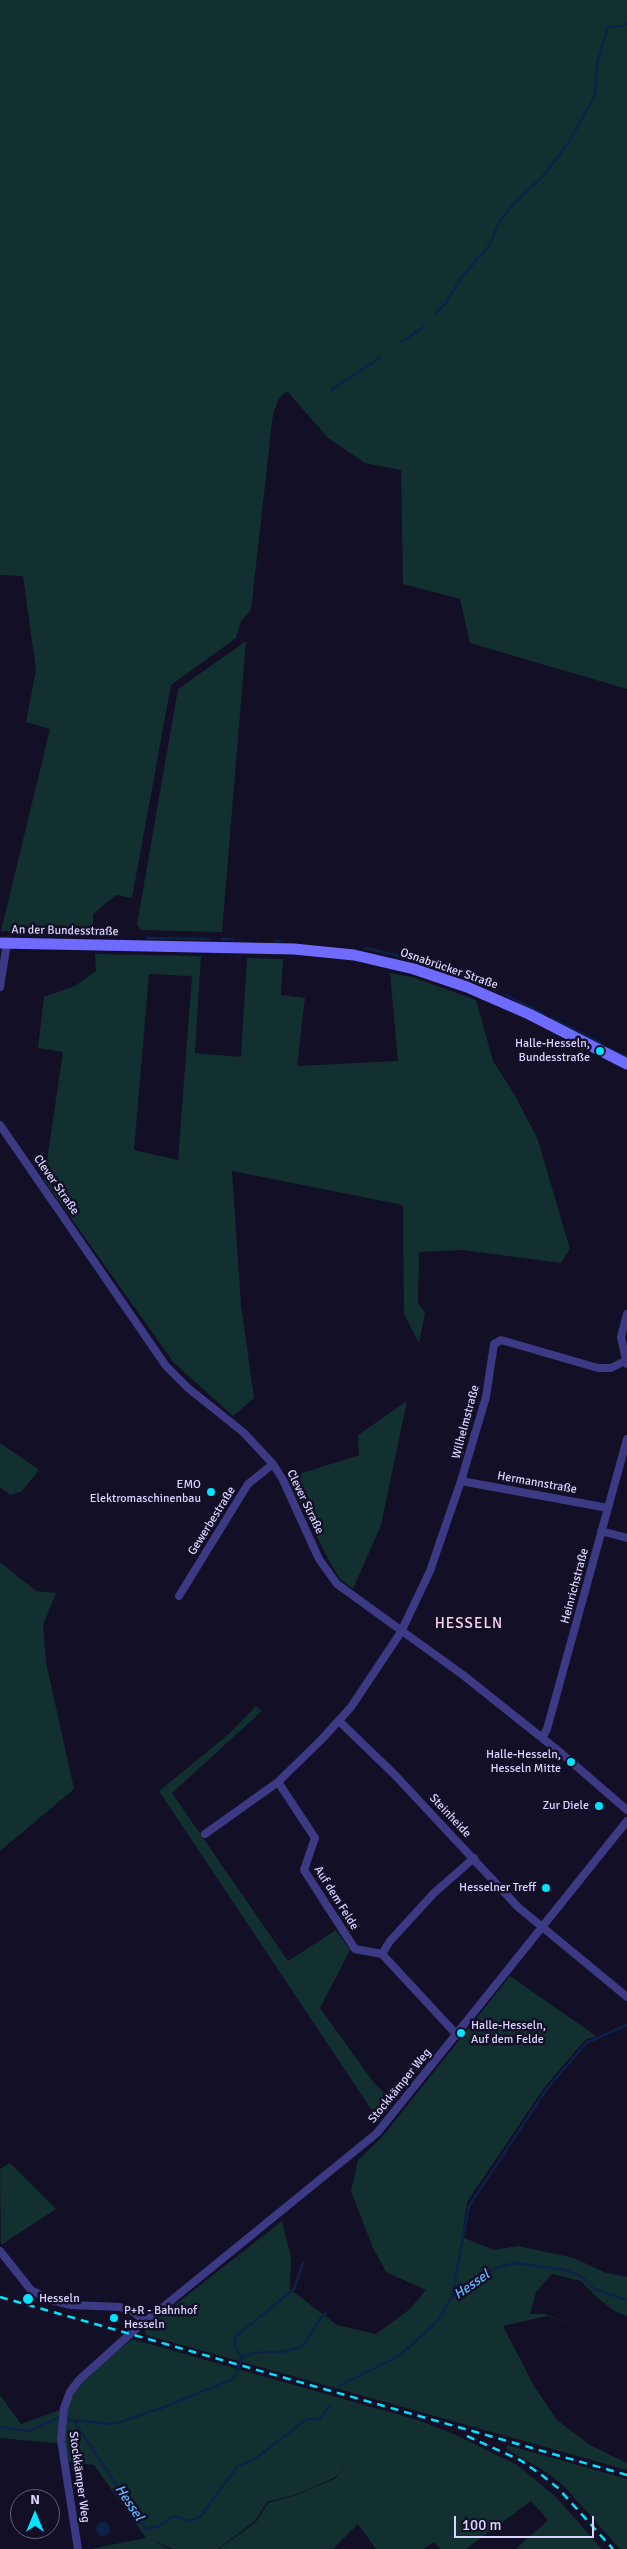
<!DOCTYPE html>
<html>
<head>
<meta charset="utf-8">
<style>
  body { margin:0 }
  #map { position:relative; width:627px; height:2549px; overflow:hidden; background:#130f26; font-family:Signika,sans-serif }
  canvas { display:block }
  .north { position:absolute; left:10px; top:2489px; width:50px; height:50px; box-sizing:border-box; background:#130f26; border:1px solid #625e7d; border-radius:50%; rotate:0deg; font-size:14px; font-weight:700; line-height:20px; text-align:center; color:#d9d4ff }
  .north::after { content:''; display:block; margin:auto; width:18px; height:22px; background:#00e5ff; clip-path:polygon(50% 0,100% 100%,50% 72%,0 100%) }
  .scale { position:absolute; left:454px; top:2516px; width:140px; height:22px; box-sizing:border-box; border:2px solid #d9d4ff; border-top:0; padding-left:6px; font-size:15px; line-height:18px; white-space:nowrap; color:#d9d4ff; -webkit-text-stroke:4px #130f26; paint-order:stroke }
</style>
</head>
<body>
<div id="map">
<canvas width="627" height="2549"></canvas>
<div class="north">N</div>
<div class="scale">100 m</div>
</div>
<script>
const ctx = document.querySelector('canvas').getContext('2d');
ctx.lineJoin = 'round';
function paint(path, color) { ctx.fillStyle = color; ctx.fill(path, 'evenodd'); }
const shape = rows => new Path2D(rows.map(r => 'M' + r).join(''));
function stroke(path, color, width, dash) { ctx.strokeStyle = color; ctx.lineWidth = width; ctx.lineCap = dash ? 'butt' : 'round'; ctx.setLineDash(dash || []); ctx.stroke(path); }
function label(font, color, halo, rows, align = 'center') {
  ctx.font = font + ' Signika,sans-serif'; ctx.lineWidth = 5; ctx.setLineDash([]); ctx.textBaseline = 'middle'; ctx.strokeStyle = halo; ctx.fillStyle = color; for (const [text, x, y, turn = 0] of rows) {
    ctx.save(); ctx.translate(x, y); ctx.rotate((+turn || 0) * Math.PI / 180); ctx.textAlign = isNaN(turn) ? turn : align; if (halo) ctx.strokeText(text, 0, 0); ctx.fillText(text, 0, 0); ctx.restore();
  }
}
paint(shape([
  [0,0,627,0,627,689,470,643,460,599,403,584,401,470,365,463,328,438,287,391,279,398,273,414,251,610,241,621,236,638,171,685,132,898,116,895,93,914,93,932,1,931,50,729,26,722,36,670,23,576,0,575],
  [246,641,222,932,140,930,137,924,178,689],
  [95,954,201,956,195,1053,241,1057,247,958,283,959,281,995,305,998,297,1066,398,1061,390,973,412,977,476,1000,493,1061,516,1097,538,1140,570,1249,561,1263,463,1250,419,1252,418,1303,425,1313,419,1343,404,1314,403,1205,232,1171,241,1305,254,1398,233,1416,174,1363,44,1180,63,1052,38,1048,44,997,75,986,96,971],
  [149,974,192,976,178,1160,134,1150],
  [407,1401,381,1525,353,1589,340,1579,326,1555,287,1478,359,1455,358,1435],
  [0,1443,39,1470,21,1492,10,1495,0,1487],
  [0,1562,36,1591,56,1593,43,1625,46,1662,74,1789,0,1851],
  [256,1706,262,1711,172,1793,288,1961,336,1930,350,1950,320,2008,374,2083,394,2102,379,2121,159,1791,229,1734],
  [510,1976,596,2036,585,2040,544,2088,467,2202,462,2237,494,2250,518,2246,574,2258,606,2273,627,2277,627,2316,616,2312,595,2296,581,2281,552,2274,536,2292,530,2314,545,2314,572,2325,547,2316,503,2326,534,2386,557,2420,590,2445,627,2463,627,2470,146,2335,144,2329,282,2221,291,2257,290,2289,337,2325,376,2334,410,2309,426,2290,386,2272,373,2248,351,2191,358,2160,382,2137],
  [10,2163,56,2209,1,2245,0,2169],
  [132,2339,418,2420,456,2435,517,2465,554,2495,602,2549,516,2549,548,2520,531,2501,466,2549,440,2549,434,2542,423,2549,376,2549,358,2524,333,2549,219,2549,256,2522,268,2503,294,2496,336,2478,352,2455,336,2477,295,2495,267,2502,255,2521,218,2549,173,2549,152,2540,169,2549,90,2549,146,2538,94,2465,69,2462,64,2444,0,2438,0,2395,21,2424,68,2407,77,2387,89,2373],
  [507,2445,627,2479,627,2549,620,2549,563,2485,543,2470,506,2449]
]), '#12302f');
paint(shape([
  '96 2529a7 7 0 1 1 14 0a7 7 0 1 1-14 0Z'
]), '#0c2248');
stroke(shape([
  [436,313,445,304,463,275,489,246,499,222,512,206,544,175,569,142,595,95,597,63,608,27,622,26,627,23],
  [402,342,424,327],
  [331,390,380,358],
  [147,938,209,939],
  [222,939,233,939],
  [274,941,280,941],
  [365,948,423,961,492,987],
  [506,995,543,1014],
  [551,1018,601,1043],
  [610,1049,627,1057],
  [452,2297,469,2206,546,2090,586,2043,627,2025],
  [242,2358,247,2355,260,2352,281,2352,298,2348,304,2345,319,2320,326,2313],
  [339,2386,399,2356,438,2321,451,2298,488,2271,514,2263,565,2270,581,2276,594,2289,627,2300],
  [73,2420,107,2424,120,2422,164,2407,233,2379,242,2359,235,2346,235,2337,294,2289,303,2262],
  [0,2427,29,2431,58,2418,73,2420,146,2529,159,2526,174,2516,190,2521,200,2517,237,2467,256,2458,307,2419,319,2419,330,2406]
]), '#0c2248', 2.5);
stroke(shape([
  [0,987,7,943],
  [0,1125,166,1366,188,1388,243,1432,273,1464,283,1480,319,1559,337,1584,463,1675,561,1753,627,1810],
  [627,1314,621,1337,627,1364],
  [461,1481,608,1508],
  [601,1531,627,1538],
  [179,1596,248,1484,273,1464],
  [339,1721,395,1775,518,1907,627,1997],
  [542,1738,547,1729,627,1439],
  [278,1782,315,1838,304,1870,355,1949,382,1954,457,2035],
  [205,1834,278,1782,322,1739,351,1707,401,1632,430,1571,461,1481,486,1397,494,1344,501,1340,598,1368,611,1368,625,1361],
  [382,1954,390,1941,434,1893,474,1858],
  [0,2251,31,2290,51,2300,71,2305,120,2307,132,2311,146,2322],
  [78,2549,61,2440,64,2408,70,2392,79,2380,130,2334,377,2133,627,1821]
]), '#3d3a85', 8);
stroke(shape([
  [0,943,294,949,354,955,414,969,467,987,529,1014,627,1064]
]), '#6f6bff', 11);
stroke(shape([
  [0,2297,627,2475],
  [467,2436,520,2460,543,2476,558,2488,613,2549]
]), '#00e5ff', 2.5, [8, 6]);
for (const [x, y, r, color] of [
  [600,1051,5,"#00e5ff"],
  [211,1492,5,"#00e5ff"],
  [571,1762,5,"#00e5ff"],
  [599,1806,5,"#00e5ff"],
  [546,1888,5,"#00e5ff"],
  [461,2033,5,"#00e5ff"],
  [28,2299,6,"#00e5ff"],
  [114,2318,5,"#00e5ff"]
]) { const dot = new Path2D(); dot.arc(x, y, r, 0, 2 * Math.PI); ctx.fillStyle = color; ctx.fill(dot); stroke(dot, '#130f26', 2); }
label('12px', '#d9d4ff', '#130f26', [
  ["An der Bundesstraße",65,931,1],
  ["Osnabrücker Straße",449,969,19],
  ["Clever Straße",56,1185,55],
  ["Wilhelmstraße",466,1422,-75],
  ["Hermannstraße",537,1483,10],
  ["Clever Straße",305,1502,64],
  ["Gewerbestraße",212,1521,-58],
  ["Heinrichstraße",575,1586,-75],
  ["Steinheide",450,1816,47],
  ["Auf dem Felde",336,1898,58],
  ["Stockkämper Weg",400,2086,-51],
  ["Stockkämper Weg",79,2477,82]
]);
label('12px', '#d9d4ff', '#130f26', [
  ["Halle-Hesseln,",590,1044],
  ["Bundesstraße",590,1058],
  ["EMO",201,1485],
  ["Elektromaschinenbau",201,1499],
  ["Halle-Hesseln,",561,1755],
  ["Hesseln Mitte",561,1769],
  ["Zur Diele",589,1806],
  ["Hesselner Treff",536,1888],
  ["Halle-Hesseln,",471,2026,"left"],
  ["Auf dem Felde",471,2040,"left"],
  ["Hesseln",39,2299,"left"],
  ["P+R - Bahnhof",124,2311,"left"],
  ["Hesseln",124,2325,"left"]
], 'right');
label('italic 14px', '#62b6ff', '#130f26', [
  ["Hessel",472,2285,-35],
  ["Hessel",129,2503,56]
]);
ctx.letterSpacing = '1px';
label('15px', '#ffd6f0', '#130f26', [
  ["HESSELN",469,1624]
]);
ctx.letterSpacing = '0px';
</script>
</body>
</html>
